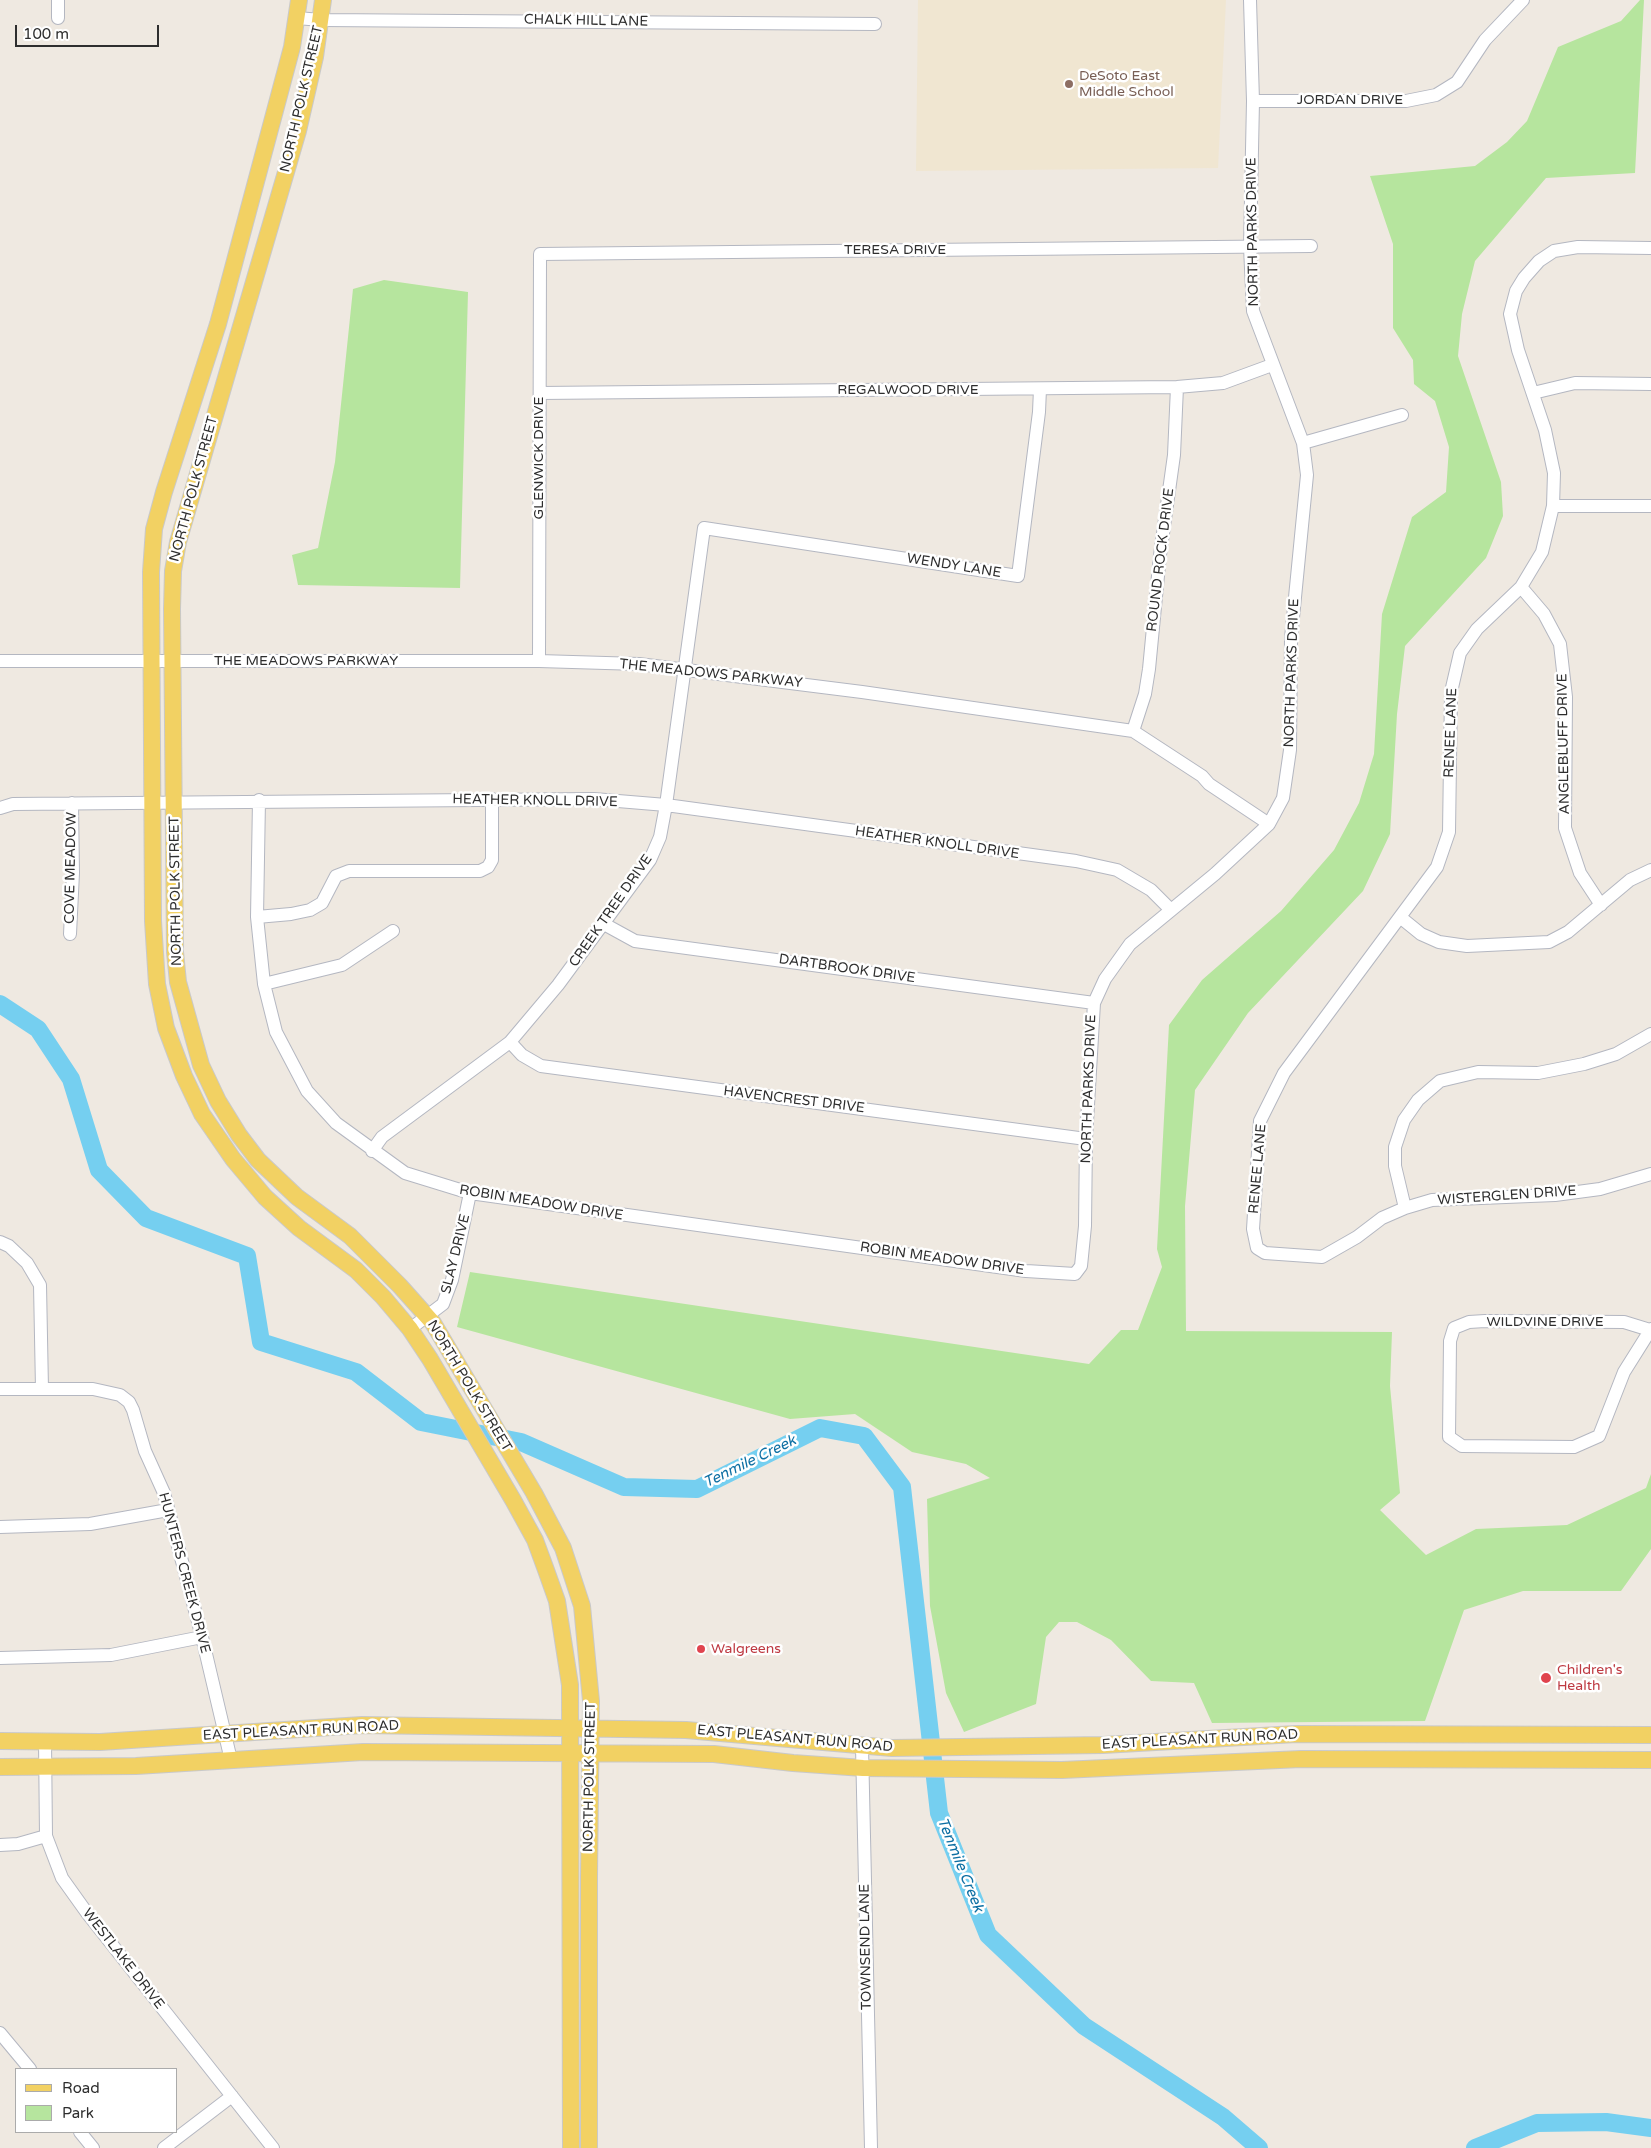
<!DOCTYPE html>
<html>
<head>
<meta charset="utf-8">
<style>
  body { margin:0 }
  #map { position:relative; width:1651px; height:2148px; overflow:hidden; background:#efe9e1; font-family:"Varela Round",sans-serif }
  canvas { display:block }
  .legend { position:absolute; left:15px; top:2068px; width:162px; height:65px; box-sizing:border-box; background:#fff; border:1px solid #ababab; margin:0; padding:6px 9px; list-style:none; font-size:15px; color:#2e2e2e }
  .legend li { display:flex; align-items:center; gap:10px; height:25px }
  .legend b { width:25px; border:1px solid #ababab }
  .scale { position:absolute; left:15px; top:25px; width:144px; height:22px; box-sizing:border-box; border:2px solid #2e2e2e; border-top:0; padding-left:6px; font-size:15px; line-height:18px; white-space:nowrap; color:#2e2e2e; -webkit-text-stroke:4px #fff; paint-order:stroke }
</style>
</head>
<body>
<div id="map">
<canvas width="1651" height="2148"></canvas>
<ul class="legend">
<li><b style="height:6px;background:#f2d163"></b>Road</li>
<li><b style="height:14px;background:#b6e59e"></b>Park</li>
</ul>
<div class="scale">100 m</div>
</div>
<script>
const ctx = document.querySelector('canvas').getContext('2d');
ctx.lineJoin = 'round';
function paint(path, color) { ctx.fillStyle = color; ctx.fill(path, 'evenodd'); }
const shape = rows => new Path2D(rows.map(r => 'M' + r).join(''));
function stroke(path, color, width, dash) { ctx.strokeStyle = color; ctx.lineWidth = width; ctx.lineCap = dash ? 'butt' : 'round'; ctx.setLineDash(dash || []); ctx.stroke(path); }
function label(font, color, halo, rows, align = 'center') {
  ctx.font = font + ' "Varela Round",sans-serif'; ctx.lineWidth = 5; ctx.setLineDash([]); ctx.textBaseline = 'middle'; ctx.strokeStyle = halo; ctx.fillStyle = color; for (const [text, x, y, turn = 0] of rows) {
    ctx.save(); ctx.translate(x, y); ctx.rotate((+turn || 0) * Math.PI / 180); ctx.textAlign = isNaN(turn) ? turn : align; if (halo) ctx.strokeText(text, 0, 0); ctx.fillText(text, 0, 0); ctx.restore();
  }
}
paint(shape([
  [918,0,1226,0,1218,168,916,171]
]), '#f0e6d1');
paint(shape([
  [1640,0,1644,0,1635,173,1546,178,1475,261,1462,314,1458,356,1501,482,1503,516,1486,558,1405,646,1397,714,1390,834,1363,891,1248,1013,1195,1090,1185,1206,1186,1331,1392,1332,1390,1386,1400,1493,1380,1510,1426,1555,1476,1529,1567,1525,1646,1488,1651,1474,1651,1549,1621,1591,1523,1591,1464,1610,1425,1721,1212,1723,1194,1683,1151,1681,1111,1640,1077,1622,1059,1622,1046,1637,1036,1704,964,1732,946,1693,930,1606,927,1499,990,1478,966,1464,912,1452,855,1414,790,1419,457,1327,470,1272,1089,1364,1121,1330,1138,1330,1162,1267,1157,1249,1169,1025,1202,980,1281,911,1334,850,1359,803,1374,754,1382,614,1412,517,1446,492,1449,447,1435,401,1414,384,1413,360,1393,328,1393,244,1370,176,1475,166,1507,142,1527,121,1558,47,1621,21],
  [384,280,468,292,460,588,298,585,292,555,318,548,335,462,353,289]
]), '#b6e59e');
stroke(shape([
  [0,1004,38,1029,71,1079,99,1170,146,1218,247,1256,261,1342,356,1372,421,1422,521,1442,624,1487,697,1489,820,1428,864,1436,902,1487,939,1813,988,1935,1084,2026,1223,2117,1259,2148],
  [1475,2148,1537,2123,1606,2122,1651,2128]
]), '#75cff0', 18);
const minor = shape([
  [58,18,58,0],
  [297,18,321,20,875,24],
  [1253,101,1406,101,1436,95,1457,82,1485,40,1523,0],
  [1651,248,1578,247,1554,251,1539,261,1524,278,1516,291,1510,314,1518,350,1545,430,1554,473,1553,506,1542,552,1521,587,1477,629,1460,653,1451,692,1449,832,1437,867,1284,1073,1260,1121,1253,1229,1257,1248,1265,1253,1322,1257,1357,1237,1382,1218,1405,1208,1432,1200,1555,1195,1600,1189,1651,1174],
  [540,393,1177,387,1223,383,1272,365],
  [1533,393,1575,383,1651,384],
  [1303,443,1402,415],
  [1553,506,1651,506],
  [1521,587,1544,614,1560,644,1566,697,1565,828,1580,873,1601,905],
  [0,661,539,661,639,664,862,692,1133,731,1202,776,1209,784,1269,824],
  [539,661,540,254,1311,246],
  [1133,731,1145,694,1149,669,1160,555,1174,455,1177,387],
  [259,800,257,917,264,984,276,1032,307,1091,336,1123,405,1173,470,1193,1026,1271,1075,1274,1081,1266,1085,1226,1086,1139,1094,1003,1105,979,1130,944,1215,874,1269,824,1283,798,1290,750,1291,638,1307,475,1303,443,1253,311,1250,247,1253,101,1250,0],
  [0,808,13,804,594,799,666,805,1076,861,1117,870,1151,890,1171,910],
  [257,917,291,914,310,910,322,903,336,876,349,871,480,871,488,867,492,860,492,799],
  [1400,917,1421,934,1439,942,1467,946,1549,942,1568,932,1630,880,1651,870],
  [604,924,635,941,1094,1003],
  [70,934,73,873,72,803],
  [264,984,342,965,393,931],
  [510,1042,522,1055,541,1066,1086,1139],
  [372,1151,382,1137,510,1042,558,985,650,860,660,837,666,805,704,528,1018,576,1039,412,1040,389],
  [1405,1208,1395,1166,1395,1147,1404,1120,1418,1100,1440,1081,1478,1072,1538,1073,1584,1064,1616,1054,1651,1034],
  [0,1242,9,1246,27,1263,40,1285,42,1389],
  [410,1329,443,1304,452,1280,470,1193],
  [1650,1330,1624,1322,1485,1321,1469,1322,1454,1328,1450,1341,1449,1437,1462,1446,1574,1447,1599,1436,1624,1372,1651,1329],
  [0,1389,93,1389,120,1395,129,1402,133,1410,145,1451,164,1493,202,1637,231,1760],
  [0,1527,90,1524,168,1510],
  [0,1658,111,1655,202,1637],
  [45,1741,46,1836,62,1878,87,1913,273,2148],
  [862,1747,871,2148],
  [0,1845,18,1844,46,1836],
  [0,2033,30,2069],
  [80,2132,93,2148],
  [164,2148,232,2096]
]);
const major = shape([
  [299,0,292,47,218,324,164,492,154,529,151,572,153,921,157,984,166,1028,184,1076,202,1114,233,1159,265,1197,299,1228,356,1270,383,1297,410,1329,430,1359,513,1500,535,1540,546,1570,557,1601,570,1685,571,2148],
  [323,0,315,57,298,131,178,542,173,571,172,609,175,952,178,982,201,1065,218,1101,239,1135,258,1160,297,1197,350,1236,400,1286,433,1323,534,1493,563,1548,582,1606,591,1701,589,1876,589,2148],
  [0,1741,100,1742,362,1725,686,1730,892,1748,1103,1745,1296,1734,1651,1735],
  [0,1767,136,1766,363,1752,714,1754,793,1763,863,1768,1062,1770,1301,1759,1651,1760]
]);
stroke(minor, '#b4b7c1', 14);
stroke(major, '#c9c9c9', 18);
stroke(minor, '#fff', 12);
stroke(major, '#f2d163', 16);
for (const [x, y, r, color] of [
  [1069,84,5,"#8d6e63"],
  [701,1649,5,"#e0444e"],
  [1546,1678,6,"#e0444e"]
]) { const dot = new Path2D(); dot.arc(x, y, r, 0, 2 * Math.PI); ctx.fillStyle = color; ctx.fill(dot); stroke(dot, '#fff', 2); }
label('14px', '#2e2e2e', '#fff', [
  ["CHALK HILL LANE",586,21,1],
  ["NORTH POLK STREET",302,99,-77],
  ["JORDAN DRIVE",1350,100],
  ["NORTH PARKS DRIVE",1253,232,-91],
  ["TERESA DRIVE",895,250],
  ["REGALWOOD DRIVE",908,390],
  ["GLENWICK DRIVE",539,458,-90],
  ["NORTH POLK STREET",194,489,-75],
  ["ROUND ROCK DRIVE",1161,560,-83],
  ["WENDY LANE",954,566,9],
  ["THE MEADOWS PARKWAY",306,661],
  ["NORTH PARKS DRIVE",1292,673,-88],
  ["THE MEADOWS PARKWAY",711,674,6],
  ["RENEE LANE",1451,733,-88],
  ["ANGLEBLUFF DRIVE",1564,744,-91],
  ["HEATHER KNOLL DRIVE",535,801,1],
  ["HEATHER KNOLL DRIVE",937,843,8],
  ["COVE MEADOW",71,868,-89],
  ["NORTH POLK STREET",176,891,-91],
  ["CREEK TREE DRIVE",611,911,-55],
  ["DARTBROOK DRIVE",847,969,8],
  ["NORTH PARKS DRIVE",1089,1089,-88],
  ["HAVENCREST DRIVE",794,1100,7],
  ["RENEE LANE",1258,1169,-85],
  ["WISTERGLEN DRIVE",1507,1196,-4],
  ["ROBIN MEADOW DRIVE",541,1203,9],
  ["SLAY DRIVE",456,1254,-76],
  ["ROBIN MEADOW DRIVE",942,1259,8],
  ["WILDVINE DRIVE",1545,1322],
  ["NORTH POLK STREET",469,1386,59],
  ["HUNTERS CREEK DRIVE",184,1573,75],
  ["EAST PLEASANT RUN ROAD",301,1731,-3],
  ["EAST PLEASANT RUN ROAD",795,1739,5],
  ["EAST PLEASANT RUN ROAD",1200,1740,-3],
  ["NORTH POLK STREET",590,1777,-89],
  ["TOWNSEND LANE",866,1947,-91],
  ["WESTLAKE DRIVE",123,1959,52]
]);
label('14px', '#785e54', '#fff', [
  ["DeSoto East",1079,76],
  ["Middle School",1079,92]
], 'left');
label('14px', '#be3a42', '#fff', [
  ["Walgreens",711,1649],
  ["Children's",1557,1670],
  ["Health",1557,1686]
], 'left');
label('italic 15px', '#0d6fa3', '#fff', [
  ["Tenmile Creek",750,1462,-26],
  ["Tenmile Creek",960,1865,68]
]);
</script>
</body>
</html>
